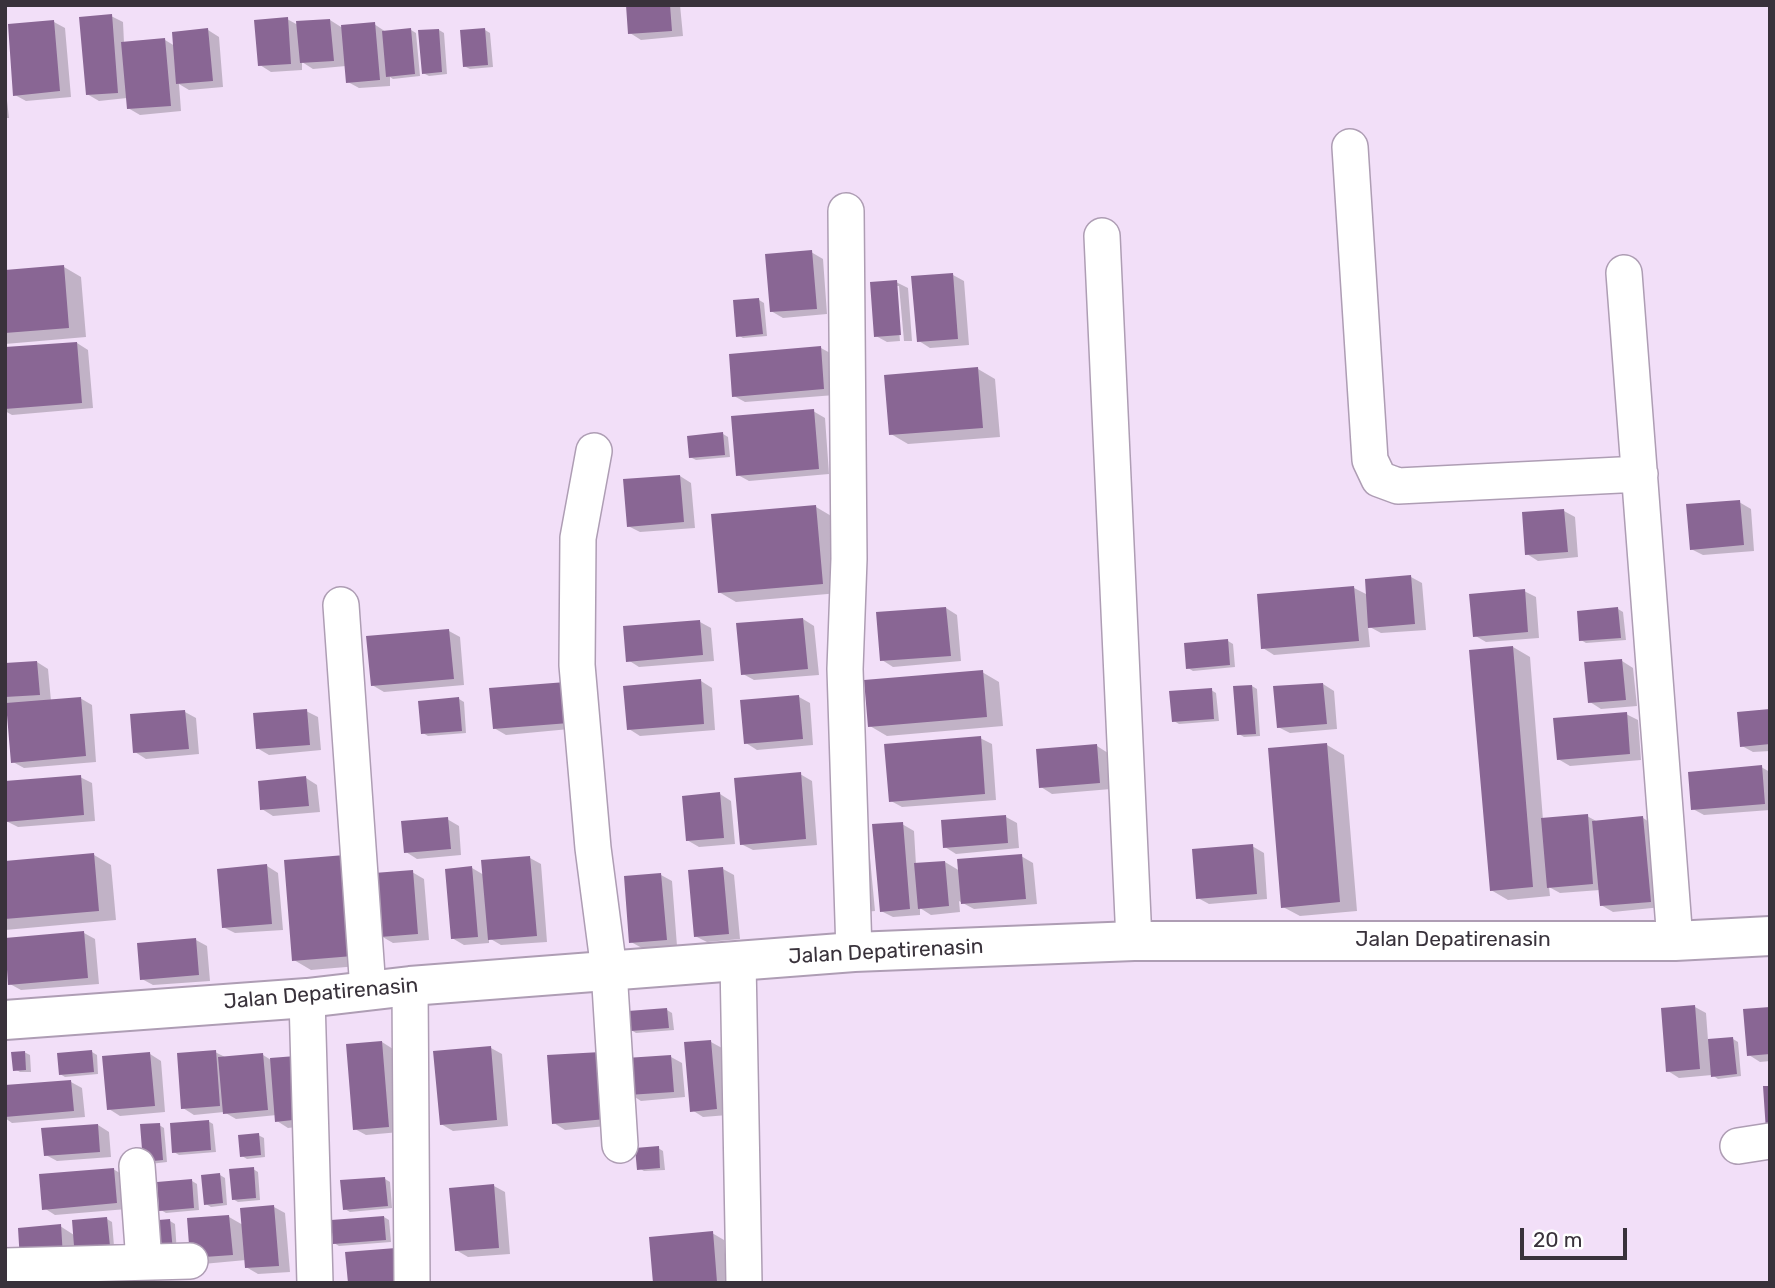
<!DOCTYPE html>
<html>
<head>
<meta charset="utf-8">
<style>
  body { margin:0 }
  #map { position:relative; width:1775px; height:1288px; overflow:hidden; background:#f2dff8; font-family:Rubik,sans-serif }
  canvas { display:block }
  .frame { position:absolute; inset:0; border:7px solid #39323b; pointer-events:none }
  .scale { position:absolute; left:1520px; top:1228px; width:107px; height:32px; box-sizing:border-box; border:4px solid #39323b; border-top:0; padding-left:9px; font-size:21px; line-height:24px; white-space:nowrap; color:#39323b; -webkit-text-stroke:5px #fff; paint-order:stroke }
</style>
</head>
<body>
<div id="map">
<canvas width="1775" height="1288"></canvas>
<div class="frame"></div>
<div class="scale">20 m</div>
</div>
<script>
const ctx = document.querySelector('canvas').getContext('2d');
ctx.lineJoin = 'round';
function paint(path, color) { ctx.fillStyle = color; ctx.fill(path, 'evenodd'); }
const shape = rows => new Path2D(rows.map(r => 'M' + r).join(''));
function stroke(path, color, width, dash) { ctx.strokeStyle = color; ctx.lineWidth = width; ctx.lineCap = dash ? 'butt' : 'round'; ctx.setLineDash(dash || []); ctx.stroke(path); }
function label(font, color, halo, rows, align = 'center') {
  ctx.font = font + ' Rubik,sans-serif'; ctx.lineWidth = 7; ctx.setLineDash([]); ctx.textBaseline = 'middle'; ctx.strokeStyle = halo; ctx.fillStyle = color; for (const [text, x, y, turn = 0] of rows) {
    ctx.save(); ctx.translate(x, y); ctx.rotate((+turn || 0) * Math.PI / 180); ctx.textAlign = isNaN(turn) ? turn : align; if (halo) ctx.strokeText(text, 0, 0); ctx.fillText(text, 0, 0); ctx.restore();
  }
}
paint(shape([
  [627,5,680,5,683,36,641,40,630,33],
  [111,16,123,22,124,43,165,40,175,46,208,30,219,37,223,87,189,90,179,84,181,111,140,115,128,108,127,98,99,101,87,94],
  [287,19,298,25,330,20,341,27,374,24,386,32,411,30,416,33,420,76,393,79,390,77,390,86,359,88,348,82,346,66,313,69,302,62,302,70,271,72,260,65],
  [54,22,65,28,71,97,26,101,15,95],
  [439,30,444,33,447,74,429,76,423,73],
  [485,30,490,33,493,67,470,69,464,66],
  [5,83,9,118,5,118],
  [811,252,823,259,827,314,783,318,771,311],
  [64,267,81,277,86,337,5,344,5,272],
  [953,275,964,281,969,345,930,348,919,341],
  [896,282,908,288,912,341,904,341,899,286,895,286,900,341,887,342,876,336],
  [759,300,764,303,767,336,743,338,738,335],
  [77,343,88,350,93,408,12,415,5,411,5,349],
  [821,348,832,354,835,395,745,402,734,396],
  [978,369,995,379,1000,437,908,444,891,434],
  [813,411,825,418,829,474,749,481,738,475],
  [723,434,728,437,730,457,696,460,690,457],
  [680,476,691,483,695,528,640,532,628,526],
  [1739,502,1751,509,1754,551,1703,555,1691,549],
  [816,507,833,517,839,593,736,602,719,592],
  [1564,511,1575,517,1578,557,1538,561,1527,554],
  [1411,577,1422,583,1426,630,1381,633,1368,626,1370,647,1274,655,1263,648,1354,588,1368,595],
  [1524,591,1536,597,1539,638,1486,642,1474,635],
  [946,608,957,615,961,661,893,667,882,660],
  [1618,609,1623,612,1626,640,1586,643,1581,640],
  [803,619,814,626,819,675,754,680,743,674],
  [700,622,711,628,714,661,639,667,628,660],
  [449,631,460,637,464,685,384,692,372,685],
  [1228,641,1233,644,1235,667,1193,671,1188,668],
  [1513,647,1530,657,1543,820,1587,816,1598,822,1643,818,1654,825,1662,907,1613,912,1601,905,1600,890,1560,893,1549,887,1550,896,1508,900,1491,890],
  [1622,661,1633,668,1637,706,1601,709,1590,702],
  [37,662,48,669,51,701,80,698,92,705,96,762,24,768,13,762,8,704,5,704,5,665],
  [982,672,999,682,1003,726,887,736,870,726],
  [701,681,712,688,715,730,640,736,629,729],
  [1323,684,1334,691,1337,729,1290,733,1278,727],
  [1252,686,1257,689,1260,736,1244,737,1239,734],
  [491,690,580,728,506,735,494,728],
  [1211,690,1216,693,1219,721,1179,724,1174,721],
  [799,697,810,703,813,745,757,750,746,743],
  [459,699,464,702,466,733,428,736,423,733],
  [306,711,318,717,321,750,269,755,257,748],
  [1770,711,1770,751,1753,752,1742,746],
  [185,712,196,718,199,754,146,759,135,752],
  [1626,714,1638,720,1641,760,1570,766,1558,759],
  [980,738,992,744,996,800,902,807,891,801],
  [1327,745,1344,755,1357,911,1300,916,1283,907],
  [1097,746,1108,753,1111,789,1052,794,1041,787],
  [1761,767,1770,772,1770,810,1704,815,1693,809],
  [800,774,812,781,817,845,753,850,741,844],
  [80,777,92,783,95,821,18,827,6,821],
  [306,778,317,785,320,812,273,816,262,809],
  [720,794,731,801,735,844,699,847,687,840],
  [1006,817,1017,823,1019,848,956,854,945,847],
  [447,819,459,826,461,855,417,859,406,852],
  [902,824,914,831,916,865,945,862,960,871,1021,856,1033,863,1037,904,974,909,959,901,960,912,931,915,920,908,920,915,893,917,881,911],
  [1252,846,1264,853,1267,899,1209,904,1198,898],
  [94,855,111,865,116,920,5,930,5,863],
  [865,855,870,858,875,911,864,912],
  [530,858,541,864,547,942,501,945,489,938,489,943,464,945,452,938,472,868,484,875],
  [286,862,370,965,311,970,294,960],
  [267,866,278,873,283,930,235,933,223,927],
  [723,869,734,875,740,939,707,942,695,936],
  [412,872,424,879,429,940,393,943,381,936],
  [661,875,672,881,677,946,642,948,631,942],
  [84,933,95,939,99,984,21,990,10,984],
  [196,940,207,946,210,981,153,985,142,979],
  [1695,1007,1706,1013,1708,1040,1733,1039,1738,1042,1741,1076,1718,1079,1712,1075,1679,1078,1668,1071],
  [1770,1009,1770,1061,1760,1062,1749,1055],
  [667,1010,672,1013,674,1030,636,1033,631,1030],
  [382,1042,393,1049,400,1132,366,1135,355,1129],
  [711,1042,722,1048,728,1115,703,1117,692,1110],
  [491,1048,502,1054,508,1126,453,1131,441,1124],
  [24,1052,30,1055,31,1072,20,1072,15,1069],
  [92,1052,97,1055,98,1074,65,1077,60,1074],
  [215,1052,227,1058,263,1055,271,1060,313,1125,288,1128,277,1121,277,1115,236,1119,224,1112,194,1115,183,1108],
  [150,1054,161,1061,165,1112,120,1116,109,1109],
  [549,1057,617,1125,565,1130,554,1123],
  [671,1057,682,1063,685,1097,641,1101,630,1094],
  [71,1082,82,1088,85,1117,12,1123,5,1118,5,1087],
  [208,1121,213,1124,216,1152,179,1155,174,1152],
  [98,1125,109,1132,111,1157,57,1161,46,1155],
  [159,1125,164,1128,167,1162,150,1164],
  [258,1135,264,1138,265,1157,247,1159,242,1156],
  [658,1148,663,1151,665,1170,644,1171,639,1168],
  [113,1169,125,1176,127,1209,55,1215,44,1208],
  [253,1169,258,1172,260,1200,238,1202,233,1199],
  [220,1175,225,1178,227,1205,211,1207,206,1204],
  [385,1179,390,1182,392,1208,350,1212,345,1209],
  [192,1181,197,1184,199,1210,166,1213,161,1210],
  [494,1186,505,1192,510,1254,468,1257,456,1250],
  [274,1207,285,1213,290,1272,258,1274,246,1267,246,1260,203,1264,191,1257,229,1217,243,1225],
  [384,1217,389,1220,391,1242,339,1246,334,1243],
  [107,1219,112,1222,115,1258,33,1266,60,1226,74,1235],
  [170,1221,175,1224,177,1253,156,1255],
  [712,1233,724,1240,727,1283,655,1283]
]), '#0003');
paint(shape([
  [626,5,670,5,672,31,628,34],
  [112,14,118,93,86,95,79,17],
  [288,17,291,64,258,66,254,20],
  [330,19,334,61,300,63,296,21],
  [54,20,60,91,13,96,8,24],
  [375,22,380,80,346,83,341,25],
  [208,28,213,81,176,84,172,32],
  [411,28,415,74,386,77,382,31],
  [485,28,488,65,463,67,460,30],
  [439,29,442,72,422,74,418,30],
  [165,38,171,106,127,109,121,42],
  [812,250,817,309,770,312,765,254],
  [64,265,69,328,5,333,5,270],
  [953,273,958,339,917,342,911,276],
  [897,280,901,335,874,337,870,282],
  [759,298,763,334,736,337,733,300],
  [77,342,82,403,5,409,5,347],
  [821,346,824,389,732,397,729,354],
  [978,367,983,428,889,435,884,375],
  [814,409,819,469,736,476,731,416],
  [723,432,725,455,689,458,687,436],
  [680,475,684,522,627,527,623,479],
  [1740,500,1744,545,1690,550,1686,504],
  [816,505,823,584,718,593,711,514],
  [1564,509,1568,552,1525,555,1522,512],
  [1411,575,1415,624,1368,628,1365,579],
  [1354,586,1359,641,1261,649,1257,594],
  [1525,589,1528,632,1473,637,1469,594],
  [946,607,951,656,880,661,876,612],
  [1618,607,1621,638,1579,641,1577,611],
  [803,618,808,669,741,675,736,623],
  [700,620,703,655,626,662,623,626],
  [449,629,454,679,371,686,366,636],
  [1228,639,1230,665,1186,669,1184,643],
  [1513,646,1533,887,1490,891,1469,650],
  [1622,659,1626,700,1588,703,1584,662],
  [37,661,40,695,5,697,5,663],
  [983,670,987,717,868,727,864,680],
  [701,679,704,724,627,730,623,686],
  [566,682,569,723,493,729,489,688],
  [1323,683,1327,724,1277,728,1273,686],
  [1252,685,1256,734,1237,735,1233,686],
  [1212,688,1214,719,1172,722,1169,691],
  [799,695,803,739,744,744,740,700],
  [81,697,86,756,11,763,6,703],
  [459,697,462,731,421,734,418,701],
  [307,709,310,745,256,749,253,713],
  [1770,709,1770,744,1740,747,1737,712],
  [185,710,189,749,133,753,130,714],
  [1627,712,1630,754,1557,760,1553,718],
  [981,736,985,794,889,802,884,744],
  [1327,743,1340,902,1281,908,1268,748],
  [1097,744,1100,783,1039,788,1036,749],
  [1762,765,1765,804,1691,810,1688,772],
  [801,772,806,839,740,845,734,778],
  [81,775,84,815,5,822,5,781],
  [306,776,309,806,260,810,258,781],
  [720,792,724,838,686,841,682,796],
  [1588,814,1593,884,1547,888,1541,818],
  [1006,815,1008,843,943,848,941,820],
  [1643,816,1651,902,1600,906,1592,821],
  [448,817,451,849,404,853,401,821],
  [903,822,910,909,880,912,872,824],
  [1253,844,1257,894,1196,899,1192,849],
  [94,853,99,911,5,919,5,861],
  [1022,854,1026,899,961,904,957,859],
  [345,855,353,956,292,961,284,860],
  [530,856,537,936,488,940,481,860],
  [945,861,949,906,918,909,914,863],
  [267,864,272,924,222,928,217,869],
  [472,866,478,937,451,939,445,869],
  [723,867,729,934,694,937,688,870],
  [413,870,418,934,380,937,374,873],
  [661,873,667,940,629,943,624,876],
  [84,931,88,978,8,985,5,938],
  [196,938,199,975,140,980,137,943],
  [1695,1005,1700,1069,1666,1072,1661,1008],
  [1770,1007,1770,1054,1747,1056,1743,1009],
  [667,1008,669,1028,630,1031,628,1011],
  [1733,1037,1737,1074,1711,1077,1708,1039],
  [711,1040,717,1109,690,1112,684,1042],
  [382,1041,389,1127,353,1130,346,1044],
  [491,1046,497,1120,440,1125,433,1051],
  [92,1050,94,1072,59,1075,57,1053],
  [216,1050,220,1106,181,1109,177,1053],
  [25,1051,26,1070,13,1071,11,1052],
  [150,1052,155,1106,107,1110,102,1056],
  [601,1052,606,1119,552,1124,547,1055],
  [263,1053,268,1110,223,1114,218,1057],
  [671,1055,674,1092,628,1095,626,1058],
  [296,1056,302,1119,275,1122,270,1058],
  [71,1080,74,1111,5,1117,5,1085],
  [1763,1086,1770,1086,1770,1131,1766,1131],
  [209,1120,211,1150,172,1153,170,1123],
  [160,1123,163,1160,143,1162,140,1124],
  [98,1124,100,1152,44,1156,41,1128],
  [259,1133,261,1155,240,1157,238,1135],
  [659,1146,660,1168,637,1170,635,1148],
  [254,1167,256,1198,232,1200,229,1169],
  [114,1168,117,1203,42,1210,39,1174],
  [220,1173,223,1203,204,1205,201,1175],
  [385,1177,388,1206,343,1210,340,1180],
  [192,1179,194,1208,159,1211,157,1182],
  [494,1184,499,1248,455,1251,449,1188],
  [274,1205,279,1266,245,1268,240,1208],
  [229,1215,233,1255,190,1258,187,1218],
  [384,1216,386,1240,333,1244,331,1220],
  [107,1217,111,1256,75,1259,72,1220],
  [170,1219,173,1251,149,1253,147,1221],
  [61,1224,63,1257,20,1261,18,1228],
  [713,1231,717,1282,653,1283,649,1237],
  [396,1248,399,1283,348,1283,345,1252]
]), '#896694');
const minor = shape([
  [1350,147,1370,460,1379,479,1398,486,1640,474],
  [846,211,849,559,845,669,854,952],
  [1102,236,1134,941],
  [1624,273,1675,941],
  [594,451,578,538,577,665,593,848,609,970,620,1145],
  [341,605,368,990],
  [738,961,744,1283],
  [410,986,412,1283],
  [307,998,315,1283],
  [1738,1146,1770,1141],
  [137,1166,144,1262],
  [5,1266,190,1261]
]);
const tertiary = shape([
  [5,1020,307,998,410,986,854,952,1134,941,1675,941,1770,936]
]);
stroke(minor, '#ae9db4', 38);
stroke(tertiary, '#ae9db4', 42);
stroke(minor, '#fff', 35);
stroke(tertiary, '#fff', 38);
label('21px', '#39323b', '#fff', [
  ["Jalan Depatirenasin",1453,940],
  ["Jalan Depatirenasin",886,952,-3],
  ["Jalan Depatirenasin",321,994,-5]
]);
</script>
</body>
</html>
